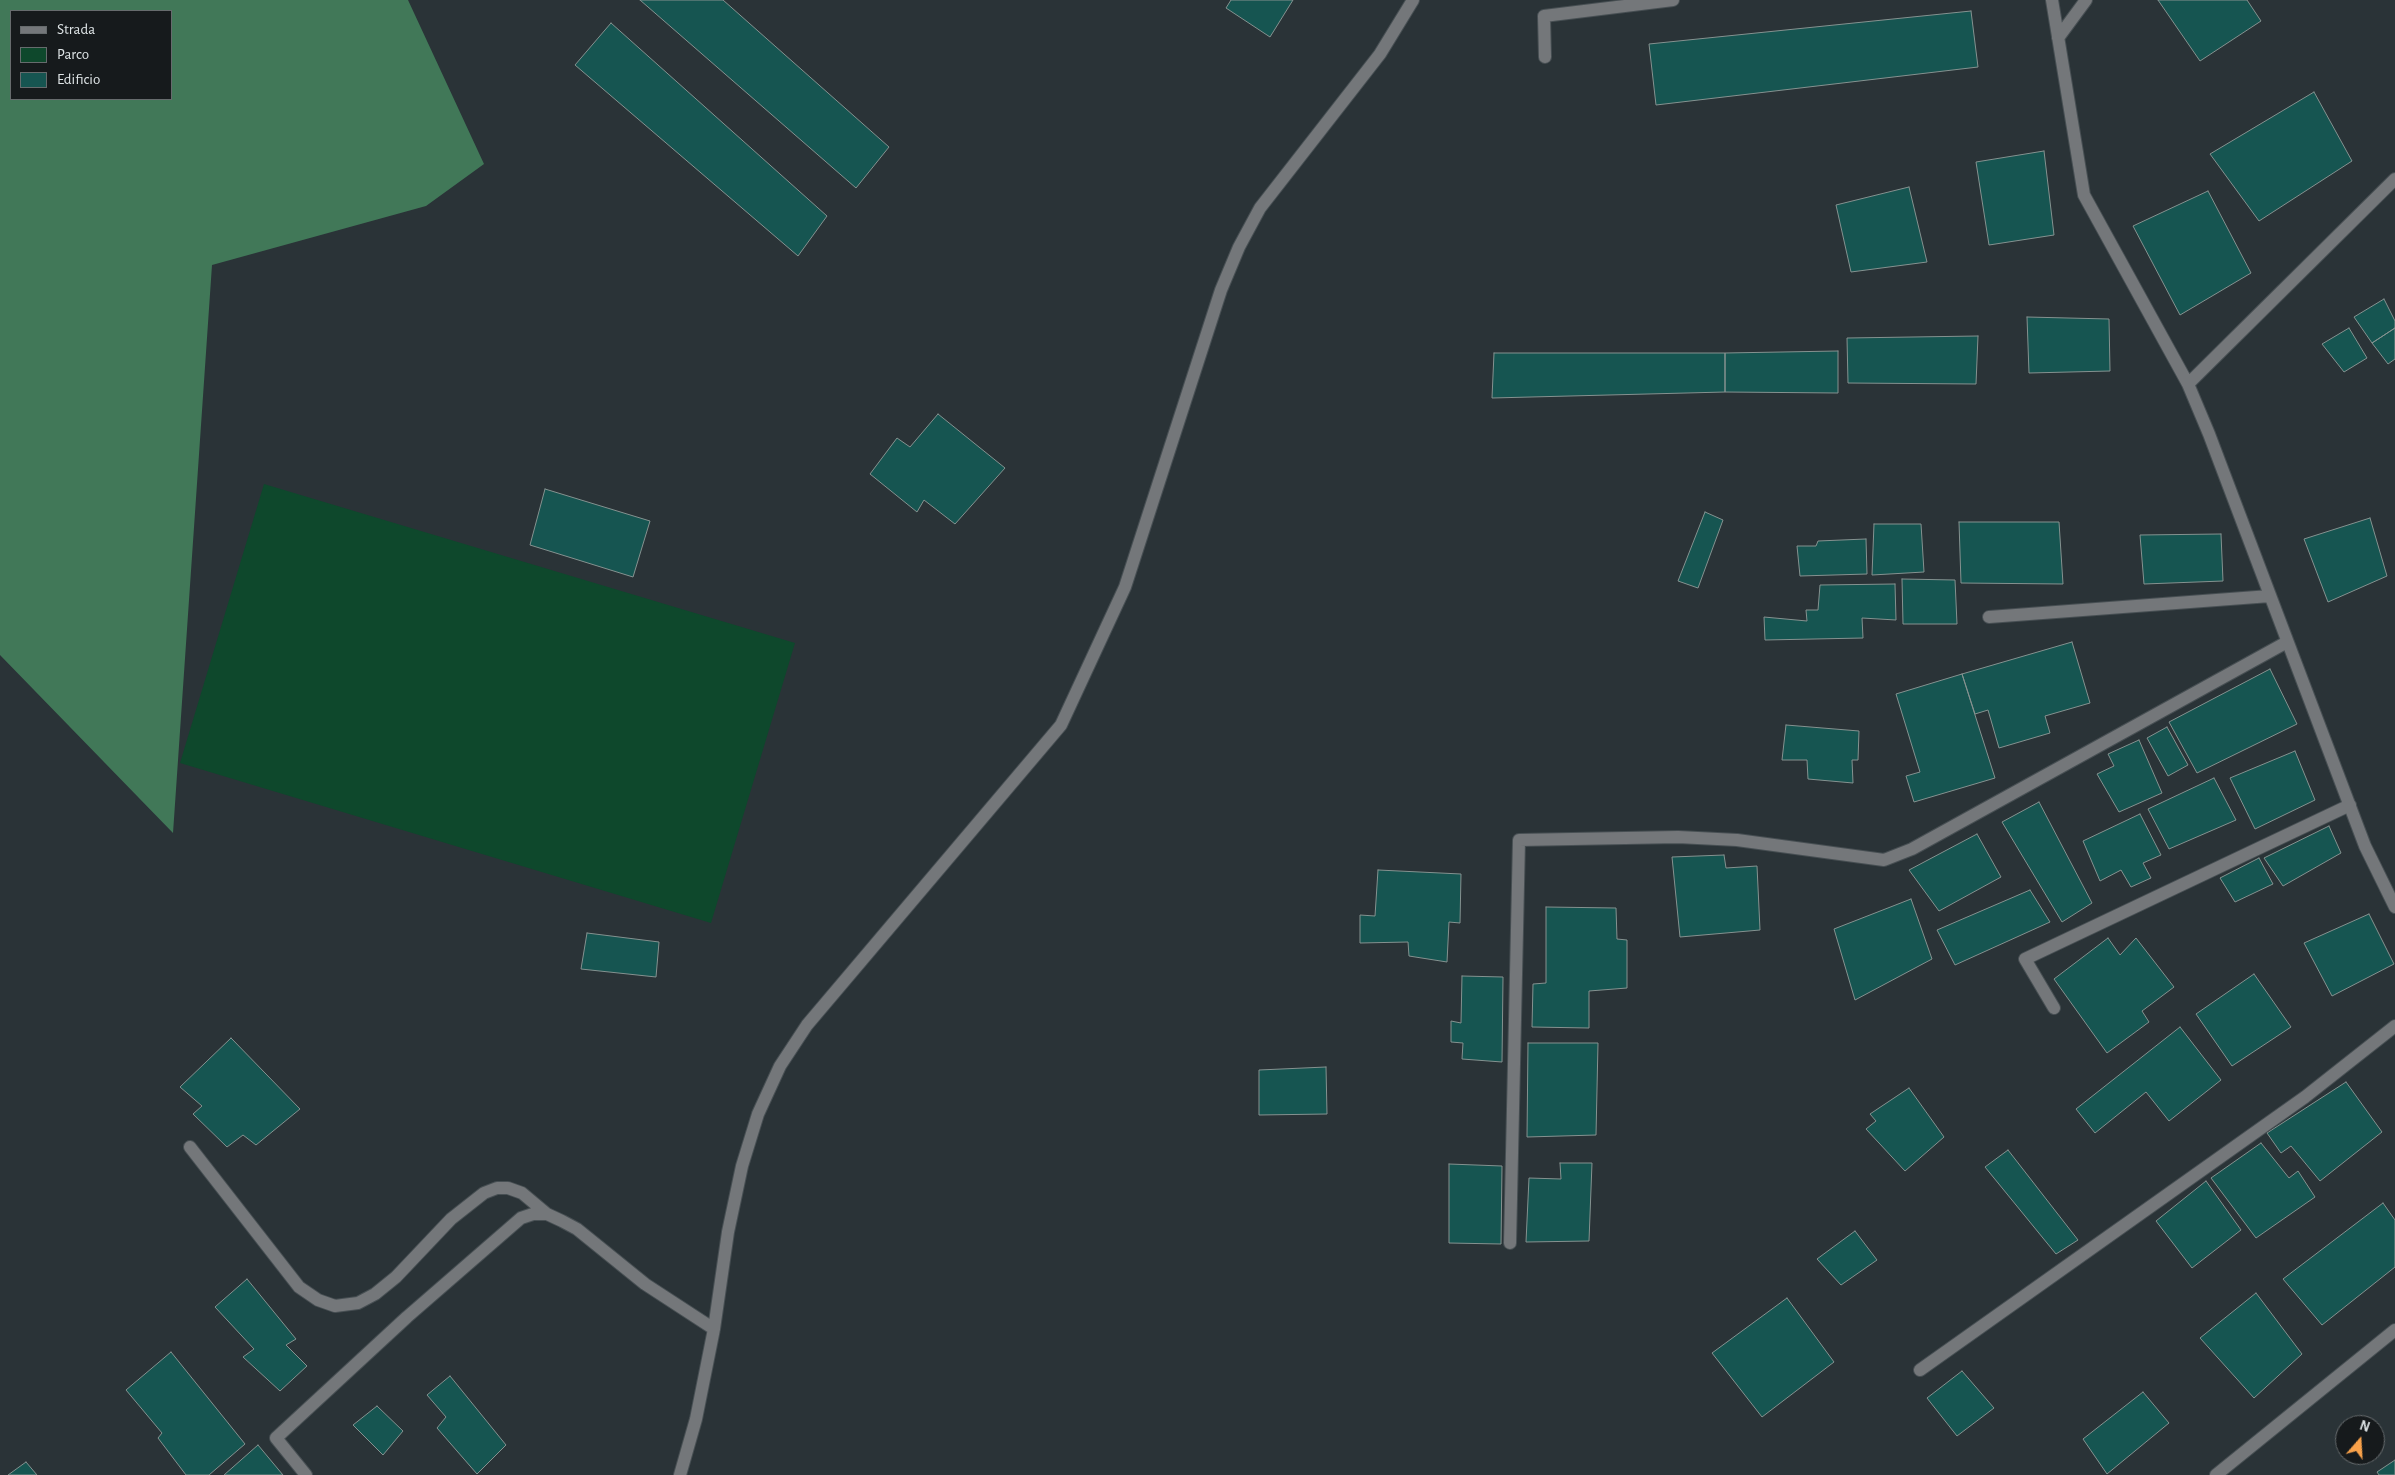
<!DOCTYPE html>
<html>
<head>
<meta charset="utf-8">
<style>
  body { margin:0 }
  #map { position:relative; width:2395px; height:1475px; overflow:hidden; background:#2a3337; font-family:"Alegreya Sans",sans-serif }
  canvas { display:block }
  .legend { position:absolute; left:10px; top:10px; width:162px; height:90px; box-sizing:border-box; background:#161a1c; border:1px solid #666b6d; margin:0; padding:6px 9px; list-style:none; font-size:15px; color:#dee4e6 }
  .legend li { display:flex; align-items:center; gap:10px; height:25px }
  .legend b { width:25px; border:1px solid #666b6d }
  .north { position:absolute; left:2335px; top:1415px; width:50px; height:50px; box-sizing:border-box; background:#161a1c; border:1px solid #666b6d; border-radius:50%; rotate:19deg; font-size:14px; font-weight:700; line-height:20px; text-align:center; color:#dee4e6 }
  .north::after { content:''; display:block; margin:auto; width:18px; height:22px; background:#f8a14a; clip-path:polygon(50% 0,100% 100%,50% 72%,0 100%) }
</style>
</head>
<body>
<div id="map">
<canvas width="2395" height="1475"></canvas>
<ul class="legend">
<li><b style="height:6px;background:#74777a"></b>Strada</li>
<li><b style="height:14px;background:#0e482c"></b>Parco</li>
<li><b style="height:14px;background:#165551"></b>Edificio</li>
</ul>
<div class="north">N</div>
</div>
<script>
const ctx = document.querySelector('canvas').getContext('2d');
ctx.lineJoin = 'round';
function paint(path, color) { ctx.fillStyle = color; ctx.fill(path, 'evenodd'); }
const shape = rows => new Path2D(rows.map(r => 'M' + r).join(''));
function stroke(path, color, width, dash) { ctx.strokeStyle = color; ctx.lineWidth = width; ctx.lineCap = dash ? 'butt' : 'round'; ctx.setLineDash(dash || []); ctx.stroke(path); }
paint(shape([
  [264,484,795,643,711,923,180,763]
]), '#0e482c');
paint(shape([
  [0,0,408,0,484,164,426,206,212,265,173,833,0,655],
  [11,11,171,11,171,99,11,99]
]), '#417858');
const building = shape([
  [640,0,723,0,889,147,856,188,640,0],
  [1231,0,1293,0,1270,37,1226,8,1231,0],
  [2158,0,2247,0,2261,21,2200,61,2158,0],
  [1971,11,1978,67,1656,105,1649,44,1971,11],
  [611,23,827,216,798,256,575,65,611,23],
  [2314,92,2352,161,2259,221,2210,154,2314,92],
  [2044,151,2054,235,1989,245,1976,162,2044,151],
  [1909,187,1927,262,1851,272,1836,205,1909,187],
  [2208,191,2251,273,2180,315,2133,226,2208,191],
  [2384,299,2395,321,2395,328,2372,343,2354,317,2384,299],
  [2027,317,2109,319,2110,371,2029,373,2027,317],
  [2349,328,2367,358,2344,372,2322,344,2349,328],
  [2395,328,2395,359,2388,364,2372,343,2395,328],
  [1978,336,1976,384,1848,383,1847,338,1978,336],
  [1838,351,1838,393,1725,392,1725,353,1838,351],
  [1494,353,1725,353,1725,392,1492,398,1494,353],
  [938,414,1005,468,955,524,924,500,917,512,870,474,897,438,910,447,938,414],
  [545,489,650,521,633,577,530,545,545,489],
  [1705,512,1723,520,1698,588,1678,581,1705,512],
  [2370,518,2387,576,2328,602,2304,539,2370,518],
  [1959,522,2059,522,2063,584,1961,583,1959,522],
  [1874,524,1921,524,1924,572,1872,575,1874,524],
  [2221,534,2223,581,2144,584,2140,535,2221,534],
  [1866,539,1867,574,1800,576,1797,546,1816,546,1818,541,1866,539],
  [1902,579,1955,580,1957,624,1903,624,1902,579],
  [1895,584,1896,620,1862,618,1863,638,1765,640,1764,617,1807,621,1806,610,1818,610,1820,585,1895,584],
  [2072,642,2090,703,2045,716,2050,733,1999,748,1988,710,1975,714,1962,674,2072,642],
  [2270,669,2297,724,2197,773,2169,722,2270,669],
  [1962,674,1995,778,1914,802,1906,776,1920,772,1896,694,1962,674],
  [1786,725,1859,731,1858,760,1852,760,1853,783,1808,779,1807,760,1782,760,1786,725],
  [2167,727,2188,765,2168,776,2147,738,2167,727],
  [2139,740,2162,793,2119,812,2097,774,2114,766,2108,754,2139,740],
  [2295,751,2315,800,2255,829,2230,778,2295,751],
  [2214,778,2236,820,2169,849,2148,809,2214,778],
  [2039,802,2092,903,2062,922,2002,822,2039,802],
  [2140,814,2161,855,2143,863,2151,878,2131,887,2121,870,2100,881,2083,841,2140,814],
  [2329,826,2341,853,2283,886,2264,858,2329,826],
  [1977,834,2001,877,1939,911,1909,870,1977,834],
  [1724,855,1726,868,1757,866,1760,930,1680,937,1672,857,1724,855],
  [2259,858,2273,884,2235,902,2220,878,2259,858],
  [1378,870,1461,874,1460,923,1449,922,1447,962,1409,956,1408,942,1360,943,1360,915,1375,916,1378,870],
  [2030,890,2050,922,1955,965,1937,930,2030,890],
  [1911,899,1932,959,1855,1000,1834,929,1911,899],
  [1546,907,1616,908,1617,939,1627,940,1627,988,1589,991,1589,1028,1532,1027,1533,984,1546,983,1546,907],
  [2369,914,2394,964,2332,996,2304,943,2369,914],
  [587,933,659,942,656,977,581,969,587,933],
  [2108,938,2120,955,2136,938,2174,987,2142,1011,2149,1022,2107,1053,2054,979,2108,938],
  [2254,974,2291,1027,2232,1066,2196,1014,2254,974],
  [1462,976,1503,977,1502,1062,1462,1059,1463,1043,1451,1042,1451,1021,1461,1023,1462,976],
  [2180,1027,2221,1080,2169,1121,2146,1092,2095,1133,2076,1109,2180,1027],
  [231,1038,300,1109,256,1145,243,1135,227,1147,193,1114,202,1106,180,1087,231,1038],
  [1528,1043,1598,1043,1596,1135,1527,1137,1528,1043],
  [1326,1067,1327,1114,1259,1115,1259,1070,1326,1067],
  [2346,1082,2382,1132,2320,1181,2291,1146,2281,1153,2267,1133,2346,1082],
  [1909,1088,1944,1137,1905,1171,1866,1129,1876,1121,1870,1114,1909,1088],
  [2261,1143,2289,1178,2298,1171,2315,1197,2256,1238,2211,1178,2261,1143],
  [2008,1150,2078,1240,2056,1254,1985,1167,2008,1150],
  [1560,1163,1592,1163,1589,1241,1526,1242,1529,1178,1561,1179,1560,1163],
  [1449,1164,1502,1166,1501,1244,1449,1243,1449,1164],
  [2206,1181,2241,1230,2192,1268,2156,1221,2206,1181],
  [2383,1203,2395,1220,2395,1267,2322,1325,2283,1279,2383,1203],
  [1855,1231,1877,1260,1841,1285,1817,1259,1855,1231],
  [247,1279,296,1339,286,1345,307,1366,280,1391,243,1357,254,1349,215,1307,247,1279],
  [2256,1293,2302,1354,2254,1398,2200,1338,2256,1293],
  [1787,1298,1834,1362,1762,1417,1712,1353,1787,1298],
  [171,1352,245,1444,209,1475,186,1475,158,1438,162,1433,126,1390,171,1352],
  [1962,1371,1994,1408,1957,1436,1927,1398,1962,1371],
  [450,1376,506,1445,477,1474,437,1428,446,1417,427,1395,450,1376],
  [2143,1392,2169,1423,2107,1474,2083,1439,2143,1392],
  [377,1406,403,1431,383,1455,353,1425,377,1406],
  [258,1445,283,1475,224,1475,258,1445],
  [2395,1460,2395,1475,2379,1475,2377,1472,2395,1460],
  [26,1462,37,1475,8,1475,26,1462]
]);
paint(building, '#165551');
stroke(building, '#859290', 1);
const minor = shape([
  [2052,0,2084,195,2188,384,2209,434,2365,846,2395,907],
  [2058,38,2086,0],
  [1545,57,1544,16,1673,0],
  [2188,384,2395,179],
  [1989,617,2270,596],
  [2054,1008,2025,959,2350,805],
  [190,1147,299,1287,318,1300,335,1306,358,1303,375,1294,396,1277,451,1219,484,1193,497,1188,508,1188,522,1193,547,1214],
  [1510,1243,1519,840,1678,837,1737,840,1884,860,1912,849,2287,642],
  [1920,1370,2305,1097,2395,1026],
  [306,1475,276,1438,407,1317,521,1218,533,1214,547,1214,562,1221,577,1229,645,1284,714,1329],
  [680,1475,696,1419,714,1329,728,1232,742,1166,758,1114,780,1066,807,1025,1061,725,1125,587,1221,290,1239,247,1260,208,1380,54,1413,0],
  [2216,1475,2395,1330]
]);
stroke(minor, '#474f53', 14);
stroke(minor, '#74777a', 12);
</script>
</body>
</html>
